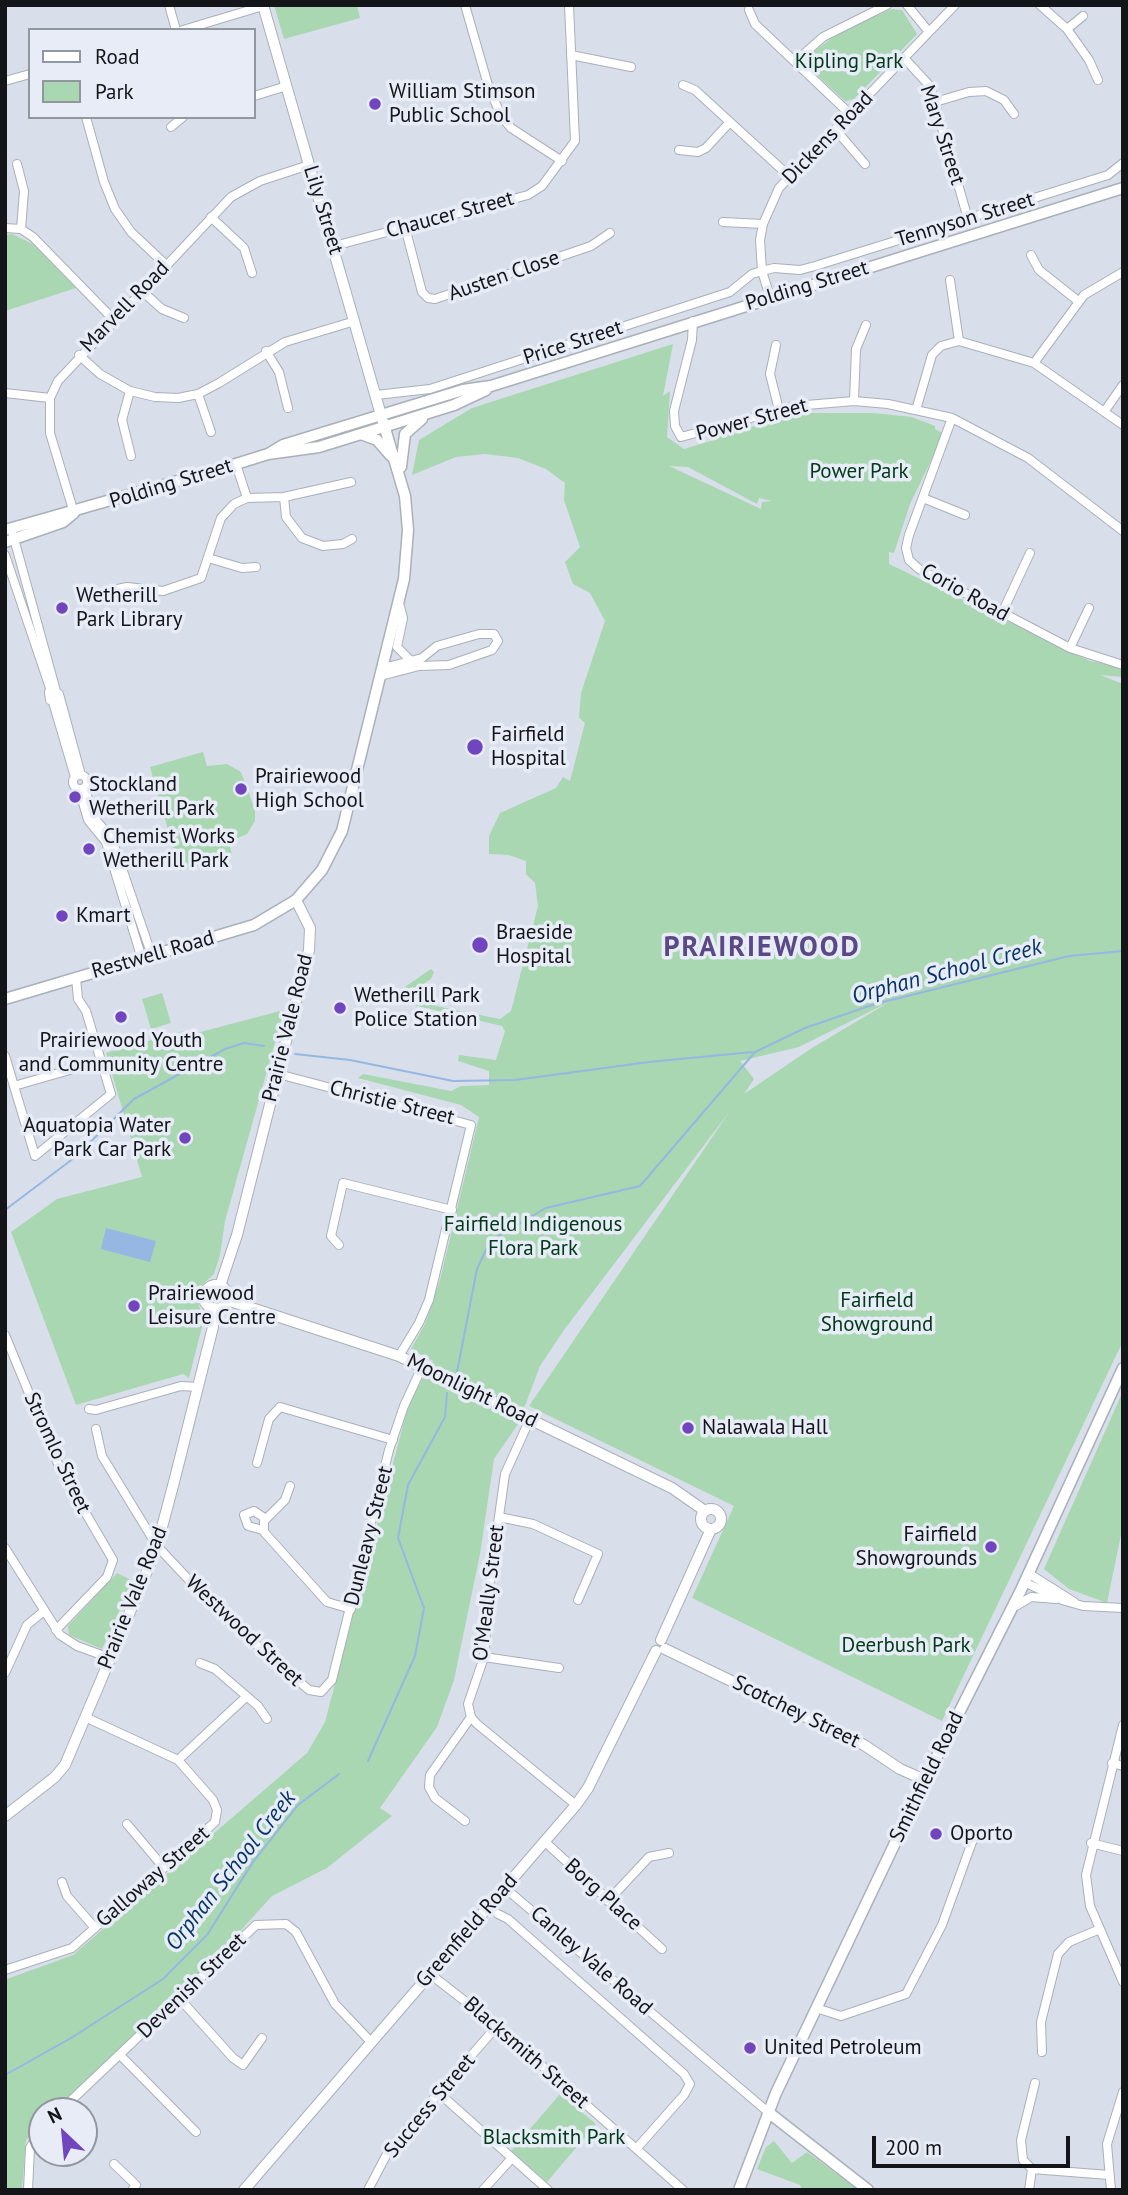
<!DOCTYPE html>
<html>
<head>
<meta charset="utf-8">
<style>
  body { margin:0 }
  #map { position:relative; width:1128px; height:2195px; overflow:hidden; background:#d9dfea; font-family:"PT Sans",sans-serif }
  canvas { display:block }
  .frame { position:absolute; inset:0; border:7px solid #131519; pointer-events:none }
  .legend { position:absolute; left:28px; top:28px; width:228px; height:91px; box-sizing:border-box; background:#e7ecf7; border:2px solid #92969e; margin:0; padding:9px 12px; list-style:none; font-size:21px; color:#131519 }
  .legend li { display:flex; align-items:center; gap:14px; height:35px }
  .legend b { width:35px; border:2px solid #92969e }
  .north { position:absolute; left:28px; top:2097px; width:70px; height:70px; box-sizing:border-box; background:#e7ecf7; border:2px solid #92969e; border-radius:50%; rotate:334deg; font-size:19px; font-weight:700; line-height:28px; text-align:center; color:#131519 }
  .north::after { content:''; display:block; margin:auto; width:24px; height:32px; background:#7145bd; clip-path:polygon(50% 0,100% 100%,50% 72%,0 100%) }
  .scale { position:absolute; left:872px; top:2136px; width:198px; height:32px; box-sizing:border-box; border:4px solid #131519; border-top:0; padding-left:9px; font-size:21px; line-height:24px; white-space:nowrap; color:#131519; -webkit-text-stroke:5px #e7ecf7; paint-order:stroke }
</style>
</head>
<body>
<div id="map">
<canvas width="1128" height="2195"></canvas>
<div class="frame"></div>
<ul class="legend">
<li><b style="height:9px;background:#fff"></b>Road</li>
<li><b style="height:19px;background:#a8d7b2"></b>Park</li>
</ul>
<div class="north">N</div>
<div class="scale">200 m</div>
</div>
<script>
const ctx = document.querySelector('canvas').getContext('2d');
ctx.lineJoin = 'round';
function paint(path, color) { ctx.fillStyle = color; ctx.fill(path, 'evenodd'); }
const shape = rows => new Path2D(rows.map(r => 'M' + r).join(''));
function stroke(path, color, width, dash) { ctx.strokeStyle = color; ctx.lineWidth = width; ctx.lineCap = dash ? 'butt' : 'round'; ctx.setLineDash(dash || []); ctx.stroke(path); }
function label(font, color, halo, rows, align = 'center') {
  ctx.font = font + ' "PT Sans",sans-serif'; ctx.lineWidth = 7; ctx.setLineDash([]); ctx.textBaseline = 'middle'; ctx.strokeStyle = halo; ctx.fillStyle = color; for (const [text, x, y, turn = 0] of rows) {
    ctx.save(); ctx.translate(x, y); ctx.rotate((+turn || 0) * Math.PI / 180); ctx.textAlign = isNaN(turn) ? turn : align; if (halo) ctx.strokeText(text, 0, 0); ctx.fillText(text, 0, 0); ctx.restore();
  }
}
paint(shape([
  [274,5,357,5,360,18,284,39],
  [892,9,902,10,917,34,854,99,845,101,806,65,805,58,843,30],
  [12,234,33,244,76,288,5,311,5,235],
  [673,344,663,396,670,391,667,437,684,449,717,439,720,434,811,413,873,413,912,417,935,426,935,429,944,434,910,504,894,553,889,552,889,564,1090,661,1123,667,1123,677,1100,675,1123,684,1123,1341,942,1721,692,1598,734,1506,529,1406,730,1111,564,1330,540,1366,518,1424,494,1459,480,1554,454,1680,437,1727,380,1808,392,1816,327,1868,272,1896,211,1963,56,2111,42,2111,42,2125,26,2140,22,2189,5,2190,7,1979,73,1955,307,1753,325,1722,405,1418,411,1399,433,1361,411,1349,425,1324,440,1280,479,1117,461,1105,358,1078,363,1074,451,1091,461,1086,489,1085,489,1071,458,1061,459,1055,496,1060,505,1031,502,1026,384,998,370,995,363,1001,361,992,362,987,378,992,387,987,386,993,396,993,431,969,434,972,431,979,414,990,414,998,419,1001,427,998,436,1006,500,1019,511,1011,538,906,535,883,526,874,526,861,509,855,489,854,489,836,500,813,556,788,563,777,570,781,585,723,579,718,581,693,605,621,590,593,573,584,565,562,580,547,564,500,565,483,546,469,518,458,485,454,456,457,412,475,419,440,472,408],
  [669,466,688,467,757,504,759,498,772,501,762,502,761,509],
  [891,1001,812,1048,744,1094,754,1079,740,1061,799,1047],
  [203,752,207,766,227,764,241,772,255,810,255,821,247,834,229,842,232,856,180,871,150,767],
  [162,993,171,1023,151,1029,142,999],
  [284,1010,225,1221,220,1255,214,1274,203,1284,199,1306,204,1319,189,1378,183,1374,76,1405,11,1232,57,1199,142,1177,106,1053,187,1030,189,1035],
  [1123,1391,1123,1525,1107,1603,1069,1589,1044,1569],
  [117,1573,133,1581,102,1649,69,1635,68,1626],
  [560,2094,596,2124,547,2182,511,2151],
  [774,2141,792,2163,807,2152,858,2190,802,2190,800,2185,757,2169,766,2147]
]), '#a8d7b2');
paint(shape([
  [106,1228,156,1241,150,1262,101,1249]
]), '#95b7e2');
stroke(shape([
  [295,1054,350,1060,453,1081,515,1080,649,1062,752,1052],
  [5,1210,74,1158,134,1099,225,1049,244,1043,264,1046],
  [457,1372,477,1269,490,1241,546,1208,640,1186,755,1052,805,1028,875,1004,1069,956,1123,951],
  [368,1761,415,1656,424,1608,398,1538,408,1485,445,1417,447,1393],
  [5,2075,71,2038,163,1979,207,1935,253,1862,298,1805,339,1774]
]), '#95b7e2', 2);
const minor = shape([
  [169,5,176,30],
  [465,5,488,85,501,116,511,128,562,161],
  [907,5,929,32],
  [1040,5,1067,29,1089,60,1098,80],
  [749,10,755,24,850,114],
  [1067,29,1083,16],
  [183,30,263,6],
  [571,55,631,67],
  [904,58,930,86,968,219],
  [796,61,823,37,887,5],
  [5,81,30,74],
  [683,85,695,90,789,176],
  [254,96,287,86],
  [935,102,969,92,986,91,1004,100,1014,114],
  [86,117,104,182,115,209,131,232,166,265],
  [171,127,183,117],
  [835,129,865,164],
  [679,150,698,152,706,148,730,122],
  [17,164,24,191,21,229],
  [211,217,244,248,252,273],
  [723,222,763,224],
  [405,227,422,292,428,298,435,299,591,246,610,233],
  [5,228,21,229,33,237,114,320],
  [334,246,528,195,542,186,575,141,569,5],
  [1031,255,1039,270,1078,301],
  [950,280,959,341],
  [142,291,162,309,184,318],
  [770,297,762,271,760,240,763,224,779,188,955,5],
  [693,321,692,340,674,411,675,426,681,437,795,406,854,401,888,404,952,418,1028,458,1123,531],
  [776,345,770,374,779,410],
  [266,351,279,372,288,408],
  [79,355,100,374,130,391,155,397,178,398,198,394,219,383,285,342,355,321],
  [1034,363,1084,295,1123,272],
  [130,391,122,420,131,456],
  [5,393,50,398],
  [198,394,211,432],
  [376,395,430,389,730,292,752,274,762,271,774,268,800,270,815,266,1108,175,1123,163],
  [854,401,856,349,866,325],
  [916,410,932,355,941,346,959,341,1034,363,1123,425],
  [1104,412,1123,385],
  [952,418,909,535,906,548,909,560,919,569,1070,648,1123,665],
  [236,464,247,498],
  [284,497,286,517,302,538,323,546,343,544,352,539],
  [923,498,965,515],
  [74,513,50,433,50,398,58,381,231,197,260,181,309,165],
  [13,535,56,691],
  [5,555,51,691],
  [208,558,242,568,256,567],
  [113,590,127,587,163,591,201,578,221,518,234,504,247,498,284,497,351,482],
  [399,603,403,618,397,647,411,661],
  [1002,613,1030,553],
  [1070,648,1089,608],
  [381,676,419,666,449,665,492,650,498,641,494,634,479,634,437,646,422,658,383,668],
  [58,699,50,700,49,692,54,691,59,694,81,775],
  [53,702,75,777],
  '73 782a7 7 0 1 1 14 0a7 7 0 1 1-14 0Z',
  [84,788,96,820,112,839,152,956],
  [79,789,88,820,106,842,142,959],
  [5,1056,35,1156,111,1094,86,1011,78,999,76,978],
  [278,1074,471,1125,429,1300,419,1323,399,1356],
  [14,1086,101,1061],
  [339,1245,331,1236,343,1183,452,1210],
  [5,1335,61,1471,113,1560,107,1577,56,1630],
  [89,1409,96,1410,181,1386,198,1387],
  [530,1419,505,1474,489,1587,484,1657,468,1704,471,1717,477,1724,576,1805],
  [96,1429,102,1456,157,1546,221,1614,309,1690,321,1692,332,1680,389,1450,404,1406,422,1367],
  [257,1463,269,1419,280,1407,393,1440],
  [290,1486,285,1500,264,1521,264,1532,327,1602,351,1609],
  [499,1517,533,1524,598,1554,578,1600],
  [263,1530,248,1526,244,1515,254,1511,266,1519],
  [5,1548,60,1635,77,1646,110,1658],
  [1028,1573,1074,1602],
  [1024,1582,1062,1600,1083,1606,1123,1608],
  [1016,1606,1031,1597,1056,1599],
  [484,1657,559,1668],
  [200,1663,215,1669,258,1706,267,1719],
  [5,1673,27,1625,44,1611],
  [1123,1725,1086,1875,1090,1906,1123,1982],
  [178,1760,246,1697],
  [1112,1763,1123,1766],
  [465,1821,435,1798,429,1787,430,1775,471,1717],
  [127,1824,164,1868],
  [544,1841,662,1949],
  [1091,1843,1123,1851],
  [62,1882,67,1896,95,1928],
  [505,1888,768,2112],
  [608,1901,649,1857,669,1853],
  [498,1914,508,1919,684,2074,690,2084,684,2095,637,2148],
  [5,1970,72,1948,215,1822,217,1810,213,1800,178,1760,85,1717],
  [430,1974,497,2026,683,2190],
  [179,1998,233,2058,243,2065,262,2038],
  [816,2008,841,2016,906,1994,942,1925,972,1842,980,1831],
  [1042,2052,1041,2022,1058,1954,1069,1942,1100,1929],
  [120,2055,196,2132],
  [1035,2083,1021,2140,1023,2160,1032,2169,1109,2175],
  [440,2094,548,2190],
  [60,2111,256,1925,286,1924,296,1932,335,2004,371,2042],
  [114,2164,136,2185,132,2190],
  [28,2190,30,2148,42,2129],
  [368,2190,389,2150,497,2026],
  [483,2190,512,2158],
  [1029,2190,1032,2169],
  [1111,2190,1107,2144,1123,2092]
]);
const tertiary = shape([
  [263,5,381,415],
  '204 1297a12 12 0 1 1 24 0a12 12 0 1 1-24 0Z',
  [220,1286,237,1235,309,950,310,928,296,900],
  [227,1300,399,1356,672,1488,705,1511],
  '701 1519a10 10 0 1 1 20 0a10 10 0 1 1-20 0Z',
  [661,1640,711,1529],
  [665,1649,864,1745,900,1769,925,1780],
  [5,1816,55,1777,65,1765,143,1581,157,1546,174,1482,213,1327,214,1308],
  [244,2190,576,1805,588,1788,656,1651]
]);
const secondary = shape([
  [361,434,377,440,391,456],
  [268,454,319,447,454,405,486,390],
  [401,467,405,434,422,419],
  [5,530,220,469,268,454,283,445,463,390,491,386,1123,188],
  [5,542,63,522,74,513],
  [5,999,254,925,296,900,322,870,342,831,404,579,408,530,405,496,381,415],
  [768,2112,868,2190],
  [739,2190,776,2093,925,1780,1020,1592,1123,1368]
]);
stroke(minor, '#aaafb9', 10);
stroke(tertiary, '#aaafb9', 12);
stroke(secondary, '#aaafb9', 13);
stroke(minor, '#fff', 8);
stroke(tertiary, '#fff', 10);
stroke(secondary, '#fff', 10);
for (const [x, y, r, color] of [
  [375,104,7,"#7145bd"],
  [62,608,7,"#7145bd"],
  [475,747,9,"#7145bd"],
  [241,789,7,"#7145bd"],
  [75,797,7,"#7145bd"],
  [89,849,7,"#7145bd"],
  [62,916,7,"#7145bd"],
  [480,945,9,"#7145bd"],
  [340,1008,7,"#7145bd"],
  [121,1017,7,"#7145bd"],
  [185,1138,7,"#7145bd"],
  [134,1306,7,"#7145bd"],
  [688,1428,7,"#7145bd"],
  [991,1547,7,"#7145bd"],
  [936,1834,7,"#7145bd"],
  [750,2048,7,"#7145bd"]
]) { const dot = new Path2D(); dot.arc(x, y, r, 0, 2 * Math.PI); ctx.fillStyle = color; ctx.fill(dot); stroke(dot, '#e7ecf7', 2.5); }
label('21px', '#003a18', '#e7ecf7', [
  ["Kipling Park",849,62],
  ["Power Park",859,472],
  ["Fairfield Indigenous",533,1225],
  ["Flora Park",533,1249],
  ["Fairfield",877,1301],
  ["Showground",877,1325],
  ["Deerbush Park",906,1646],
  ["Blacksmith Park",554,2138]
]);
label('21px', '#131519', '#e7ecf7', [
  ["William Stimson",389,92],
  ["Public School",389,116],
  ["Wetherill",76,596],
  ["Park Library",76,620],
  ["Fairfield",491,735],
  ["Hospital",491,759],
  ["Prairiewood",255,777],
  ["High School",255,801],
  ["Stockland",89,785],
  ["Wetherill Park",89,809],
  ["Chemist Works",103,837],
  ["Wetherill Park",103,861],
  ["Kmart",76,916],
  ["Braeside",496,933],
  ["Hospital",496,957],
  ["Wetherill Park",354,996],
  ["Police Station",354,1020],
  ["Prairiewood Youth",121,1041,"center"],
  ["and Community Centre",121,1065,"center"],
  ["Aquatopia Water",171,1126,"right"],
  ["Park Car Park",171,1150,"right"],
  ["Prairiewood",148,1294],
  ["Leisure Centre",148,1318],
  ["Nalawala Hall",702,1428],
  ["Fairfield",977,1535,"right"],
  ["Showgrounds",977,1559,"right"],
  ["Oporto",950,1834],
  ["United Petroleum",764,2048]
], 'left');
label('21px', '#131519', '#e7ecf7', [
  ["Mary Street",942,135,72],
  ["Dickens Road",828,138,-46],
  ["Lily Street",323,210,73],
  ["Chaucer Street",450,215,-15],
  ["Tennyson Street",965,220,-17],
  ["Austen Close",504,276,-19],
  ["Polding Street",807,286,-17],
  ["Marvell Road",125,307,-46],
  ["Price Street",573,343,-18],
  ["Power Street",752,420,-15],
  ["Polding Street",171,484,-17],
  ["Corio Road",965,593,29],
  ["Restwell Road",153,955,-16],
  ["Prairie Vale Road",288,1028,-76],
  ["Christie Street",392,1103,14],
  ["Moonlight Road",472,1391,26],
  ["Stromlo Street",57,1453,65],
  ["Dunleavy Street",369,1536,-76],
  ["O'Meally Street",489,1593,-83],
  ["Prairie Vale Road",133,1598,-68],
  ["Westwood Street",244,1631,43],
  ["Scotchey Street",796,1712,26],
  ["Smithfield Road",927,1777,-64],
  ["Galloway Street",153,1877,-41],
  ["Borg Place",603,1895,42],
  ["Greenfield Road",467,1931,-49],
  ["Canley Vale Road",591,1961,41],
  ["Devenish Street",192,1986,-44],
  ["Blacksmith Street",526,2053,41],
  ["Success Street",430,2106,-50]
]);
label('italic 23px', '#063468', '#e7ecf7', [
  ["Orphan School Creek",947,972,-15],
  ["Orphan School Creek",231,1871,-52]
]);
ctx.letterSpacing = '2px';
label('bold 28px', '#5b4886', '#e7ecf7', [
  ["PRAIRIEWOOD",762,948]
]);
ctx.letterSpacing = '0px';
</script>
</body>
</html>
